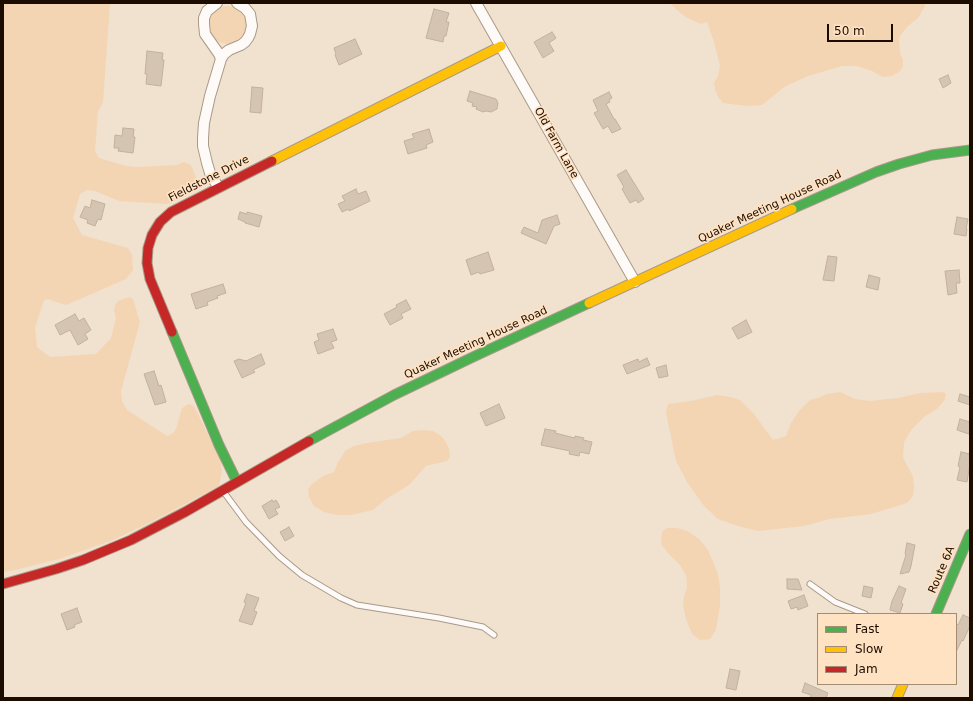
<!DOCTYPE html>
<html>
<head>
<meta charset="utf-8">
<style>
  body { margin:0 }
  #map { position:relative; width:973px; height:701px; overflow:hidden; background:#f1e1cf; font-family:"DejaVu Sans",sans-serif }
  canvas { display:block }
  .frame { position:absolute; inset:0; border:4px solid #1c0c00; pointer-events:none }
  .legend { position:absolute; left:817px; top:613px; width:140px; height:72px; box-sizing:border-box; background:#fee2c2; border:1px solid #a48c74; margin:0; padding:5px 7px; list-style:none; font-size:12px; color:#1c0c00 }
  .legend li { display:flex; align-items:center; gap:8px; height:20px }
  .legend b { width:20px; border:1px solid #a48c74 }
  .scale { position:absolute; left:827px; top:24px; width:66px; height:18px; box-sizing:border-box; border:2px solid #1c0c00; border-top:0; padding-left:5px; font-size:12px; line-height:14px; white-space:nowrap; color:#1c0c00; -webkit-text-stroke:3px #fee2c2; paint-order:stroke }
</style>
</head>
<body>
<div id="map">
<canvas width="973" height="701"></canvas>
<div class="frame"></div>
<ul class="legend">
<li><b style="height:5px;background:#4caf50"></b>Fast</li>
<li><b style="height:5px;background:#ffc107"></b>Slow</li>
<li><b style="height:5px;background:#c62828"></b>Jam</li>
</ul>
<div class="scale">50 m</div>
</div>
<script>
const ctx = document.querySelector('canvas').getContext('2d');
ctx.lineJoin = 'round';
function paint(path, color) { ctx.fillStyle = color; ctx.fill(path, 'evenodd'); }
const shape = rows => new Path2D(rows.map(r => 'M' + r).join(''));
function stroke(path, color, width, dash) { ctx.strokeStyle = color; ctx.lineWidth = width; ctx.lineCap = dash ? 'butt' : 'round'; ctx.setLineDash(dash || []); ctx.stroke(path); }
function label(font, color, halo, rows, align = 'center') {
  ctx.font = font + ' "DejaVu Sans",sans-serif'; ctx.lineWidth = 3.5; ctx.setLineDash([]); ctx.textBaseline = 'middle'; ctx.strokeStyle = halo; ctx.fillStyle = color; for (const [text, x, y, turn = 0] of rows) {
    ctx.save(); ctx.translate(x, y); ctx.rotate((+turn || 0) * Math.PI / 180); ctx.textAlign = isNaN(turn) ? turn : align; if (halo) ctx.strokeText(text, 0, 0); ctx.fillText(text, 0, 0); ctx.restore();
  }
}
paint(shape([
  [3,3,110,3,103,103,98,111,95,151,99,158,126,166,137,167,177,165,184,162,191,165,199,185,198,190,168,204,119,201,95,191,87,190,80,194,73,218,82,235,128,248,132,255,133,270,126,279,66,305,62,304,48,299,44,300,35,328,37,347,50,357,96,354,111,338,116,318,114,310,115,305,118,301,129,297,133,299,140,322,121,391,122,401,127,410,167,436,172,434,176,429,182,408,189,404,194,406,220,459,222,470,219,486,151,522,111,541,59,559,15,570,3,572],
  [670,3,925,3,925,6,918,18,908,26,903,32,899,38,900,53,903,60,903,66,900,71,892,76,883,77,872,71,857,66,842,66,808,76,784,87,762,105,747,106,723,103,718,97,715,90,714,83,718,76,720,66,714,42,707,22,700,24,694,21,687,18,677,10],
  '209 25a19 19 0 1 1 38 0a19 19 0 1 1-38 0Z',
  [840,392,855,399,870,401,898,398,920,393,943,392,946,394,945,399,938,408,924,417,912,429,904,442,903,457,908,467,913,476,914,487,913,496,907,503,871,514,830,519,804,526,758,531,738,526,718,519,704,506,687,482,676,461,666,413,668,404,691,401,717,395,730,397,740,400,754,414,773,440,786,436,791,423,799,411,810,400,818,398,827,394],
  [423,430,433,431,441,436,446,442,449,449,450,457,447,461,426,466,409,485,386,499,373,510,350,515,337,515,324,512,314,506,309,497,308,489,312,484,323,476,334,472,338,462,346,450,354,446,367,443,401,438,413,431],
  [667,528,677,528,687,531,699,539,708,550,718,574,720,588,720,605,716,630,710,639,700,640,692,634,686,619,683,605,684,597,687,587,686,575,680,565,668,553,661,544,662,532]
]), '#f3d5b4');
const building = shape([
  [434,9,449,13,446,22,449,22,446,36,444,36,443,42,426,38,434,9],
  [552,32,556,38,549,43,554,51,543,58,534,42,552,32],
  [355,39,362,54,339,65,335,55,336,54,334,48,355,39],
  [147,51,163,53,162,60,164,60,161,86,146,84,147,74,145,74,147,51],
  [948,75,951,83,943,88,939,79,948,75],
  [252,87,263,88,261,113,250,112,252,87],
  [470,91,496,99,498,103,497,109,491,112,486,111,483,112,476,109,477,107,472,106,473,103,467,101,470,91],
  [609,92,612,98,609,100,610,102,606,104,614,119,615,119,621,129,612,133,608,126,603,129,594,113,598,111,593,100,609,92],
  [123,128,134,129,133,137,135,137,133,153,118,151,119,148,114,148,115,135,122,136,123,128],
  [429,129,433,142,426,145,427,148,408,154,404,141,414,138,412,134,429,129],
  [626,170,644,199,638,203,636,200,630,203,622,189,624,187,617,175,626,170],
  [356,189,358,194,366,191,370,201,349,211,349,209,342,212,338,204,345,201,342,196,356,189],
  [92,200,105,204,101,220,98,219,95,226,87,223,88,220,80,217,85,206,90,208,92,200],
  [240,212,247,214,247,212,262,216,259,227,245,223,245,222,238,219,240,212],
  [557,215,560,224,554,226,546,244,521,233,524,227,538,233,542,220,557,215],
  [957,217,968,219,966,229,967,229,966,236,954,234,957,217],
  [488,252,494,270,480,274,479,272,471,275,466,260,488,252],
  [828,256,837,257,834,281,823,280,828,256],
  [959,270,960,283,956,283,957,293,948,295,945,271,959,270],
  [869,275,880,278,878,290,866,287,869,275],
  [223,284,226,293,217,296,218,298,207,302,208,305,196,309,191,294,223,284],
  [406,300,411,309,401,314,403,318,390,325,384,314,397,307,396,305,406,300],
  [75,314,79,321,84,318,91,330,85,334,88,339,78,345,70,330,60,335,55,325,75,314],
  [746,320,752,332,738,339,732,328,746,320],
  [333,329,337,340,331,342,334,348,318,354,314,342,319,340,317,334,333,329],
  [261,354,265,364,253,370,255,372,242,378,234,361,239,359,246,361,261,354],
  [647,358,650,365,627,374,623,365,638,359,639,362,647,358],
  [666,365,668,376,659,378,656,368,666,365],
  [154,371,159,386,161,385,166,402,155,405,144,374,154,371],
  [960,394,970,397,970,405,958,401,960,394],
  [499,404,505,418,486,426,480,413,499,404],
  [960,419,970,422,970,430,969,434,957,430,960,419],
  [545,429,556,431,555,433,575,438,575,436,584,438,583,440,592,442,589,454,580,452,579,456,569,454,570,451,541,445,545,429],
  [961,452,970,454,970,464,967,482,957,480,960,467,958,466,961,452],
  [272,500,273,502,276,500,280,507,275,509,278,514,269,519,262,506,272,500],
  [289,527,294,536,285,541,280,532,289,527],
  [907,543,915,545,911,566,909,572,900,574,906,555,905,554,907,543],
  [787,579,798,579,802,590,787,589,787,579],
  [864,586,873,588,871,598,862,596,864,586],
  [899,586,906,589,901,603,903,604,900,613,890,610,892,601,899,586],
  [247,594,259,598,254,611,257,612,252,625,239,621,246,603,244,602,247,594],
  [804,595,808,606,798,610,797,607,791,609,788,601,804,595],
  [77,608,82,622,74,625,75,627,67,630,61,614,77,608],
  [963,615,970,618,970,626,963,641,962,640,956,652,956,623,958,625,963,615],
  [730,669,740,671,736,690,726,688,730,669],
  [805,683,828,693,826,698,810,698,811,695,802,692,805,683]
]);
paint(building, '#d5c4b1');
stroke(building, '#c0b19f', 1);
const lane = shape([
  [223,491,246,522,279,556,302,575,341,598,357,605,439,618,483,627,494,635],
  [810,584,835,602,865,614]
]);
const street = shape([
  [217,3,207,11,204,18,204,24,205,34,219,54,221,59],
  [476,3,635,282],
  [218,187,210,173,207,163,203,146,203,138,204,123,210,96,221,59,224,54,229,50,241,45,245,42,248,38,250,34,252,26,250,14,245,8,237,3]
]);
const fast = shape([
  [792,209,876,172,899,164,932,155,970,150],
  [172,332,219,445,237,482],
  [309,441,394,395,473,357,589,303],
  [936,614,970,534]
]);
const slow = shape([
  [272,161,501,46],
  [589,303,792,209],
  [897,698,903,684]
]);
const jam = shape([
  [172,332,150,279,147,263,148,248,152,235,160,222,171,212,272,161],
  [3,584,56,569,83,560,131,540,185,512,309,441]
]);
stroke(lane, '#a99a88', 7);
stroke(street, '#a99a88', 12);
stroke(fast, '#a99a88', 11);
stroke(slow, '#a99a88', 11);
stroke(jam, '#a99a88', 11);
stroke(lane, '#fdfaf8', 5);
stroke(street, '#fdfaf8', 10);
stroke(fast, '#4caf50', 9);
stroke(slow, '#ffc107', 9);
stroke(jam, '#c62828', 9);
label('11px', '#1c0c00', '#fee2c2', [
  ["Old Farm Lane",556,143,61],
  ["Fieldstone Drive",209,179,-27],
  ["Quaker Meeting House Road",770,207,-25],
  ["Quaker Meeting House Road",476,343,-25],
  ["Route 6A",942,570,-67]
]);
</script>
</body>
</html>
